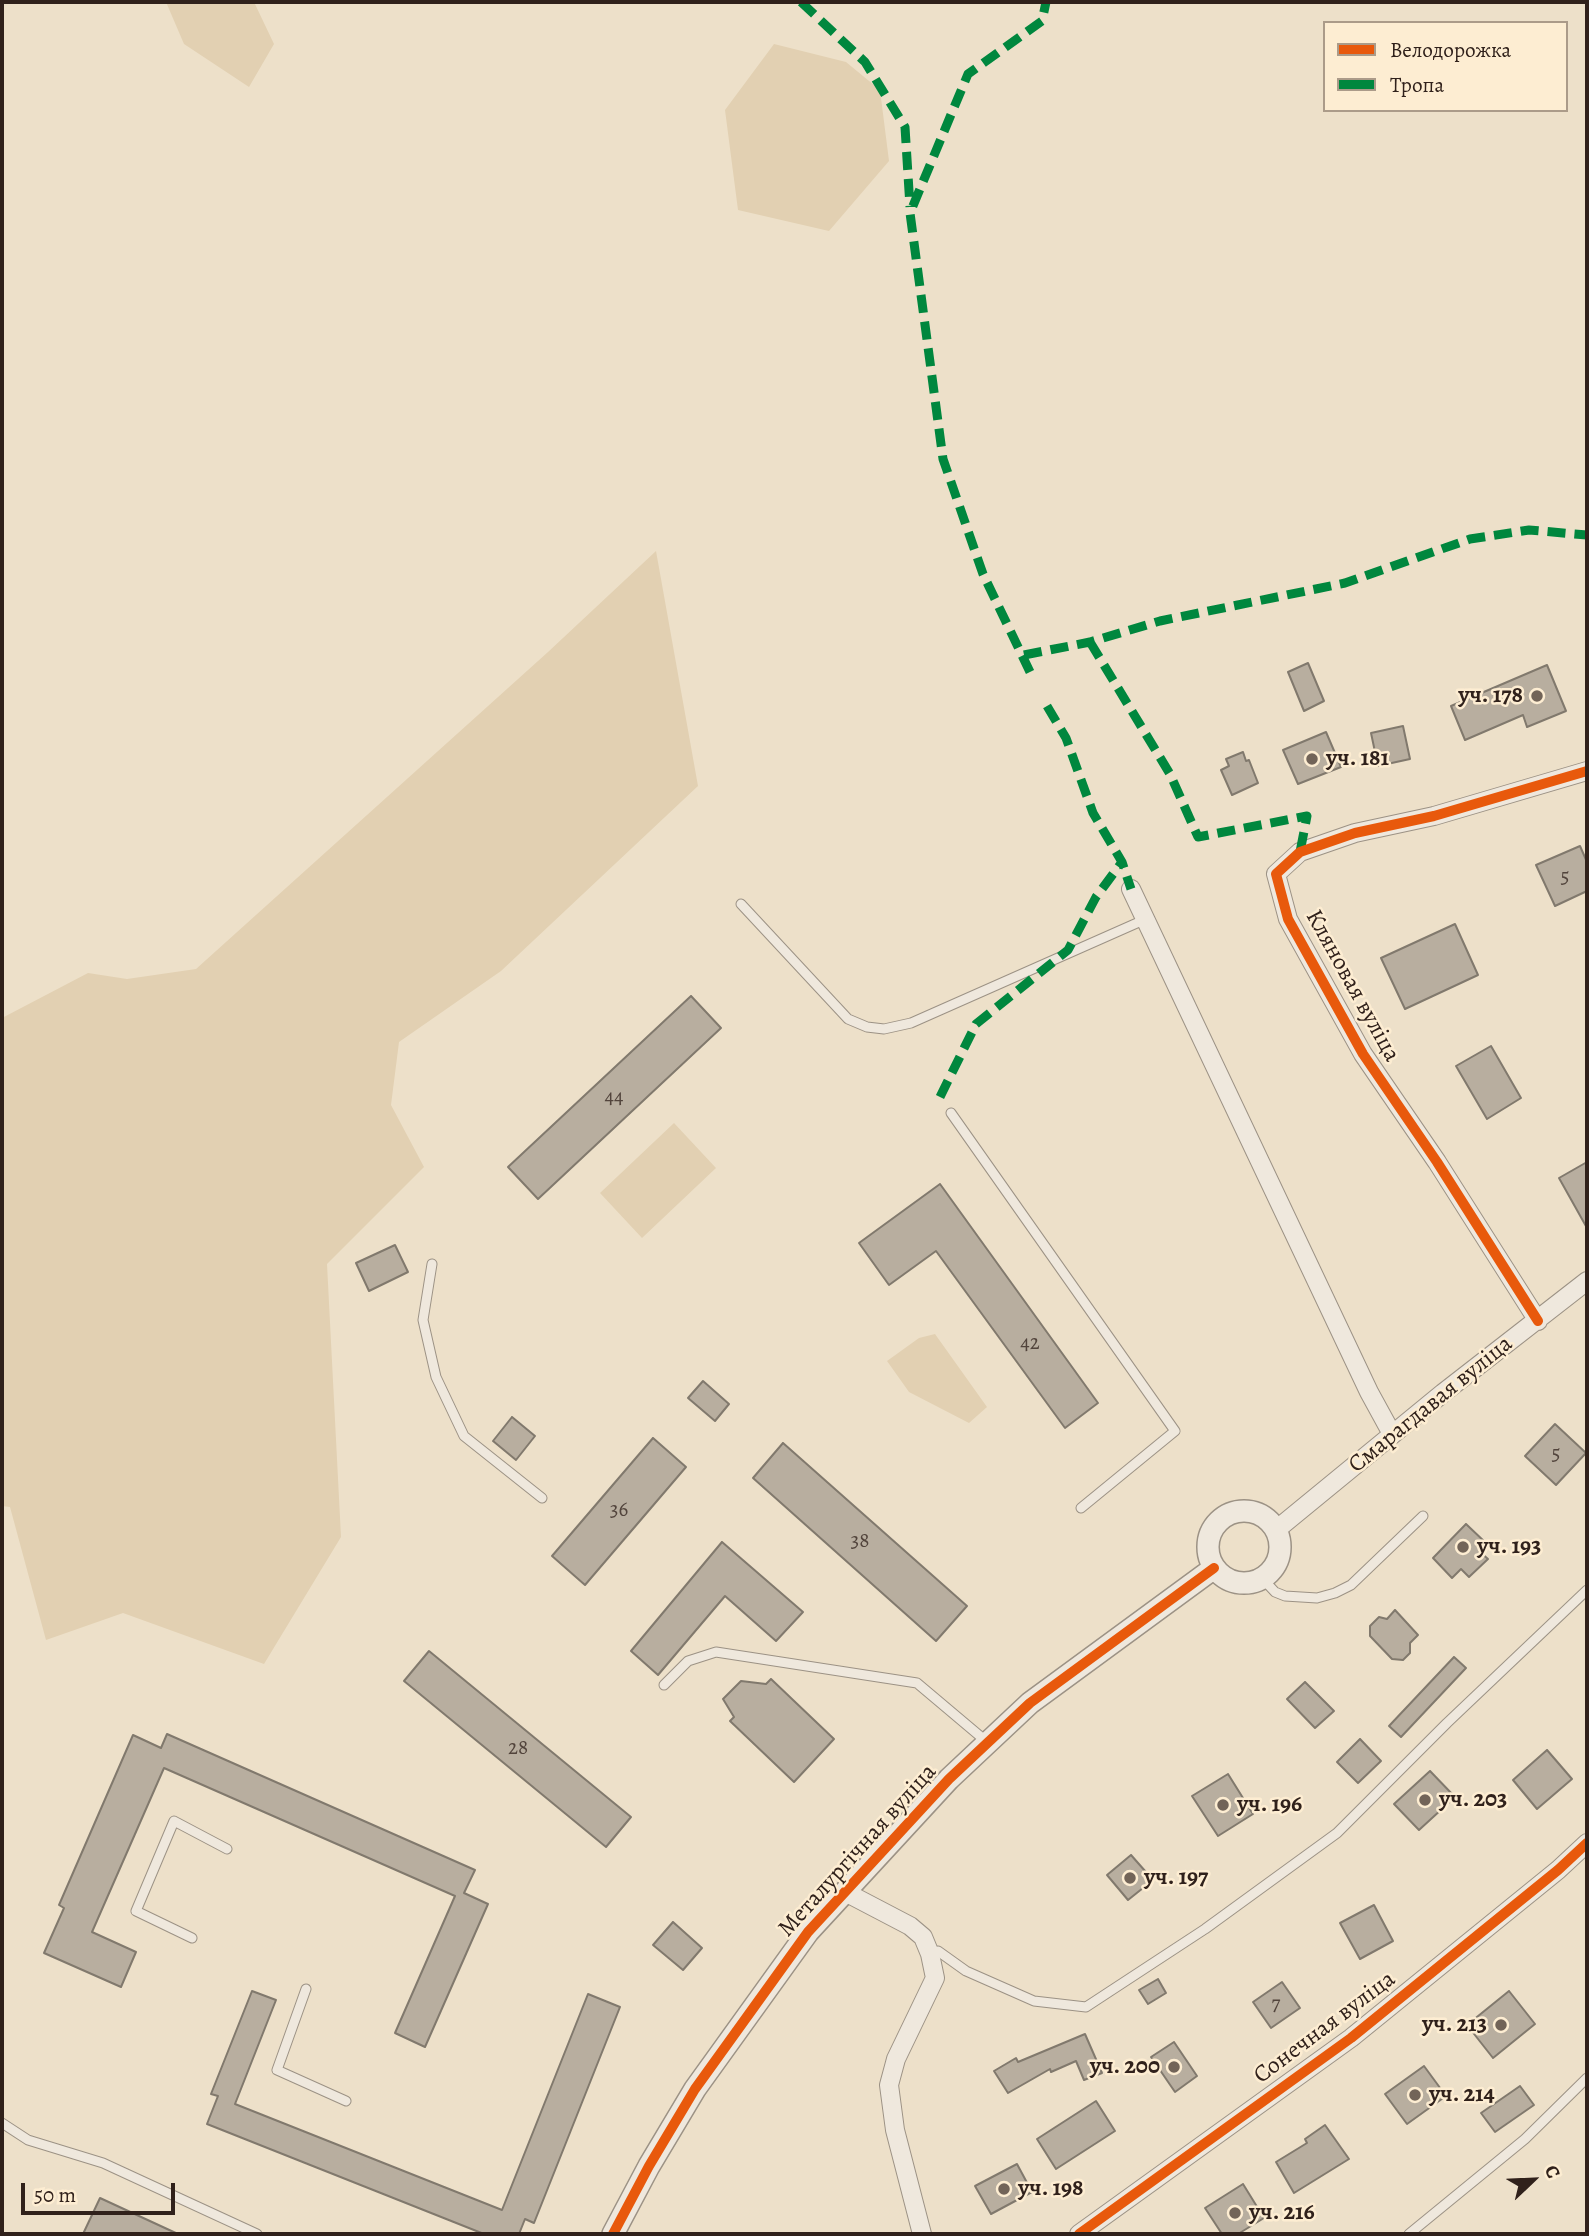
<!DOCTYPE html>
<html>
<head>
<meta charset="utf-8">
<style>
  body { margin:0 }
  #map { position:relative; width:1589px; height:2236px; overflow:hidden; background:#ede0c9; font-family:Alegreya,serif }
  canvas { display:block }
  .frame { position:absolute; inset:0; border:4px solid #30211b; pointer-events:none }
  .legend { position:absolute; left:1323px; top:21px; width:245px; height:91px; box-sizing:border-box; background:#fdedd2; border:2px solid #ab9b89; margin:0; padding:9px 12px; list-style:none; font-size:21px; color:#30211b }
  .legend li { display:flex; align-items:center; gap:14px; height:35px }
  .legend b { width:35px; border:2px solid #ab9b89 }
  .north { position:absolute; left:1498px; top:2145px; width:70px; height:70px; -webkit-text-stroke:5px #fdedd2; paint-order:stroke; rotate:67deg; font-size:19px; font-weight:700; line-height:28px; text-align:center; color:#30211b }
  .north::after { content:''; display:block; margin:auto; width:24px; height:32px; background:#30211b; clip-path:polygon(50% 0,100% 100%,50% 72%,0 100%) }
  .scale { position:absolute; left:21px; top:2183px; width:154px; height:32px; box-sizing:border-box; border:4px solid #30211b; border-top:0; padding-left:9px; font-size:21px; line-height:24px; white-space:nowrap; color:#30211b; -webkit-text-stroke:5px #fdedd2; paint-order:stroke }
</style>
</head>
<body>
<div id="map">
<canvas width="1589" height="2236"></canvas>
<div class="frame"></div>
<ul class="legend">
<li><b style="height:9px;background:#e8590c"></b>Велодорожка</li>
<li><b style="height:9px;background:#00873e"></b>Тропа</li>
</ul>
<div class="north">С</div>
<div class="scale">50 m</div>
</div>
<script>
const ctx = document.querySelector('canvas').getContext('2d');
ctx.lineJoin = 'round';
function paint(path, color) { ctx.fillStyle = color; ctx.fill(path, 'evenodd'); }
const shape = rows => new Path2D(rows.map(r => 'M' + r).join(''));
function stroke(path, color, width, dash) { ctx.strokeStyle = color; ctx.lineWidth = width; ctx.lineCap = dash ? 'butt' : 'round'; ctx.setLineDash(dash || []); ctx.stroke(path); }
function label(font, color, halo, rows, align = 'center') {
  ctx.font = font + ' Alegreya,serif'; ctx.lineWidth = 5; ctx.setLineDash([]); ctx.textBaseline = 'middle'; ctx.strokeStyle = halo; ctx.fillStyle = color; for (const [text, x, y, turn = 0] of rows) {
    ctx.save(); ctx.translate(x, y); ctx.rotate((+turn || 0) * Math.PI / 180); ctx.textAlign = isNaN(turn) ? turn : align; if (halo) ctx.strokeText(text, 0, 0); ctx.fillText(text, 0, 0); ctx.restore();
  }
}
paint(shape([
  [166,2,254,2,274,44,249,87,184,44],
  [774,44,846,62,880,90,889,161,829,231,738,210,725,110],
  [656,551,698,786,501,971,399,1042,391,1105,424,1167,327,1264,341,1537,264,1664,123,1613,46,1640,10,1507,2,1506,2,1018,88,973,127,979,196,969,548,652],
  [674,1123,716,1168,642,1238,600,1193],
  [935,1334,987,1407,969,1423,909,1392,887,1361,919,1338]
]), '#e2d0b2');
const building = shape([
  [1308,663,1324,701,1304,711,1288,672,1308,663],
  [1547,665,1566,711,1527,727,1523,715,1465,740,1451,706,1547,665],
  [1403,726,1410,759,1378,766,1371,733,1403,726],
  [1326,732,1341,767,1298,784,1283,750,1326,732],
  [1243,752,1246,761,1249,760,1258,783,1232,795,1221,770,1229,766,1226,759,1243,752],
  [1580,846,1587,862,1587,891,1555,906,1536,865,1580,846],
  [1455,924,1478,975,1405,1009,1381,958,1455,924],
  [691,996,721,1028,538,1199,508,1167,691,996],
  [1491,1046,1521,1098,1487,1119,1456,1066,1491,1046],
  [1587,1162,1587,1228,1559,1178,1587,1162],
  [940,1184,1098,1403,1065,1428,936,1251,889,1285,859,1243,940,1184],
  [395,1245,408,1272,369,1291,356,1263,395,1245],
  [703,1381,729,1404,715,1421,688,1398,703,1381],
  [512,1417,535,1436,516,1460,493,1441,512,1417],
  [1555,1424,1586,1453,1556,1485,1525,1456,1555,1424],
  [653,1438,686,1467,585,1585,552,1556,653,1438],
  [783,1443,967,1606,936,1641,753,1478,783,1443],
  [1466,1524,1487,1544,1479,1551,1488,1559,1469,1577,1461,1569,1452,1578,1433,1558,1466,1524],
  [722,1542,803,1612,776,1641,725,1596,658,1675,631,1651,722,1542],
  [1395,1610,1418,1635,1410,1643,1410,1653,1403,1660,1392,1659,1370,1636,1370,1626,1379,1617,1387,1619,1395,1610],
  [429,1651,631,1817,606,1847,404,1681,429,1651],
  [1454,1657,1466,1668,1401,1737,1389,1726,1454,1657],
  [771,1679,834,1739,794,1782,730,1721,734,1717,723,1699,741,1681,766,1684,771,1679],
  [1305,1682,1334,1711,1315,1728,1287,1699,1305,1682],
  [167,1734,475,1870,464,1893,488,1904,425,2047,395,2033,455,1896,164,1768,92,1932,136,1952,121,1987,44,1953,64,1908,59,1905,133,1735,161,1748,167,1734],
  [1360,1739,1381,1761,1358,1783,1337,1762,1360,1739],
  [1547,1750,1572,1779,1537,1809,1513,1780,1547,1750],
  [1430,1771,1455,1797,1419,1830,1394,1804,1430,1771],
  [1228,1774,1253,1814,1218,1836,1192,1796,1228,1774],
  [1131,1855,1153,1880,1128,1900,1107,1875,1131,1855],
  [1374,1905,1393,1941,1360,1959,1340,1923,1374,1905],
  [673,1922,702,1948,683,1970,653,1945,673,1922],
  [1158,1979,1166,1993,1148,2004,1139,1990,1158,1979],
  [1282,1982,1300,2008,1271,2028,1253,2002,1282,1982],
  [252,1991,276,2000,235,2104,502,2210,588,1994,620,2007,534,2223,525,2219,519,2234,484,2234,207,2124,218,2096,211,2094,252,1991],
  [1509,1991,1535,2024,1493,2058,1467,2025,1509,1991],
  [1085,2034,1102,2073,1084,2080,1076,2061,1051,2072,1050,2069,1008,2093,994,2071,1016,2058,1018,2062,1085,2034],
  [1174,2042,1197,2076,1175,2092,1151,2057,1174,2042],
  [1424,2066,1446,2096,1407,2124,1385,2094,1424,2066],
  [1520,2086,1534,2105,1495,2132,1481,2113,1520,2086],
  [1096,2101,1115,2131,1056,2169,1037,2139,1096,2101],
  [1325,2125,1349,2159,1294,2193,1276,2162,1307,2143,1305,2139,1325,2125],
  [1017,2164,1032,2192,991,2214,975,2186,1017,2164],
  [1243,2184,1264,2218,1238,2234,1222,2234,1205,2208,1243,2184],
  [100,2198,178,2234,83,2234,100,2198]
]);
paint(building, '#b8ae9f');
stroke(building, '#81796d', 2);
const service = shape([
  [741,904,848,1019,867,1027,884,1029,911,1023,1146,919],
  [951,1113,1175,1431,1081,1508],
  [432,1264,423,1320,436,1377,464,1436,542,1498],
  [1262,1578,1275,1592,1285,1596,1317,1598,1335,1593,1351,1585,1423,1516],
  [664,1685,688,1661,716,1652,917,1683,987,1742],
  [192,1938,136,1911,174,1821,227,1849],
  [930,1954,938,1951,966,1971,1034,2001,1086,2007,1205,1929,1337,1833,1447,1723,1587,1590],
  [306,1989,277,2070,346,2101],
  [2,2123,28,2140,103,2163,257,2234],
  [1409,2234,1525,2139,1587,2078]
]);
const minor = shape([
  [1131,889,1369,1392,1392,1434],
  [1538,1321,1437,1162,1363,1054,1288,919,1276,874,1300,852,1355,833,1434,816,1587,771],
  [1276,1530,1443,1393,1587,1281],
  [845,1892,910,1926,923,1937,930,1954,935,1978,896,2059,889,2085,895,2130,922,2234],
  [1079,2234,1351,2038,1558,1870,1587,1843]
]);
const tertiary = shape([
  '1208 1547a36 36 0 1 1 72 0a36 36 0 1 1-72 0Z',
  [613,2234,649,2166,695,2089,808,1932,949,1779,1030,1703,1214,1568]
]);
stroke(service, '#9c9285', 11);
stroke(minor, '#9c9285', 20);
stroke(tertiary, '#9c9285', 24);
stroke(service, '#efe8dd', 9);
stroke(minor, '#efe8dd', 18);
stroke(tertiary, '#efe8dd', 21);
stroke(shape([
  [801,2,865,62,905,127,910,207],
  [1090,642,1170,774,1198,837,1307,816,1300,852],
  [1024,655,1090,642,1160,621,1345,583,1470,539,1529,530,1587,535],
  [1030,672,983,574,943,459,910,213,968,74,1042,21,1046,2],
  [1047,706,1066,738,1093,813,1122,862,1131,889],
  [940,1097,976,1024,1068,950,1096,897,1122,862]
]), '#00873e', 9, [18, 9]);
stroke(shape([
  [1538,1321,1437,1162,1363,1054,1288,919,1276,874,1300,852,1355,833,1434,816,1587,771],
  [613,2234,649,2166,695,2089,808,1932,949,1779,1030,1703,1214,1568],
  [1079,2234,1351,2038,1558,1870,1587,1843]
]), '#e8590c', 10);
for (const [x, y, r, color] of [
  [1537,696,7,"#726458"],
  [1312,759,7,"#726458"],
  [1463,1547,7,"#726458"],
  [1425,1800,7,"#726458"],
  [1223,1805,7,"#726458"],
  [1130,1878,7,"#726458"],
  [1501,2025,7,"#726458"],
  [1174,2067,7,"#726458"],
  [1415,2095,7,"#726458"],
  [1004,2189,7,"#726458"],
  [1235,2213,7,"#726458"]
]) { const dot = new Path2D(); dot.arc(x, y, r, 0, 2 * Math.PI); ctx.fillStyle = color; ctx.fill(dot); stroke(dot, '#fdedd2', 2.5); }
label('21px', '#52443c', null, [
  ["5",1565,878],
  ["44",614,1098],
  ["42",1030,1344],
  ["5",1556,1455],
  ["36",619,1511],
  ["38",860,1542],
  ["28",518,1749],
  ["7",1276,2005]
]);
label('bold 24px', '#30211b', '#fdedd2', [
  ["уч. 178",1523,696,"right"],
  ["уч. 181",1326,759],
  ["уч. 193",1477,1547],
  ["уч. 203",1439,1800],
  ["уч. 196",1237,1805],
  ["уч. 197",1144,1878],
  ["уч. 213",1487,2025,"right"],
  ["уч. 200",1160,2067,"right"],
  ["уч. 214",1429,2095],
  ["уч. 198",1018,2189],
  ["уч. 216",1249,2213]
], 'left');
label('24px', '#30211b', '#fdedd2', [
  ["Кляновая вуліца",1352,986,61],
  ["Смарагдавая вуліца",1431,1405,-39],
  ["Металургічная вуліца",858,1851,-48],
  ["Сонечная вуліца",1325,2028,-37]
]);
</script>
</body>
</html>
